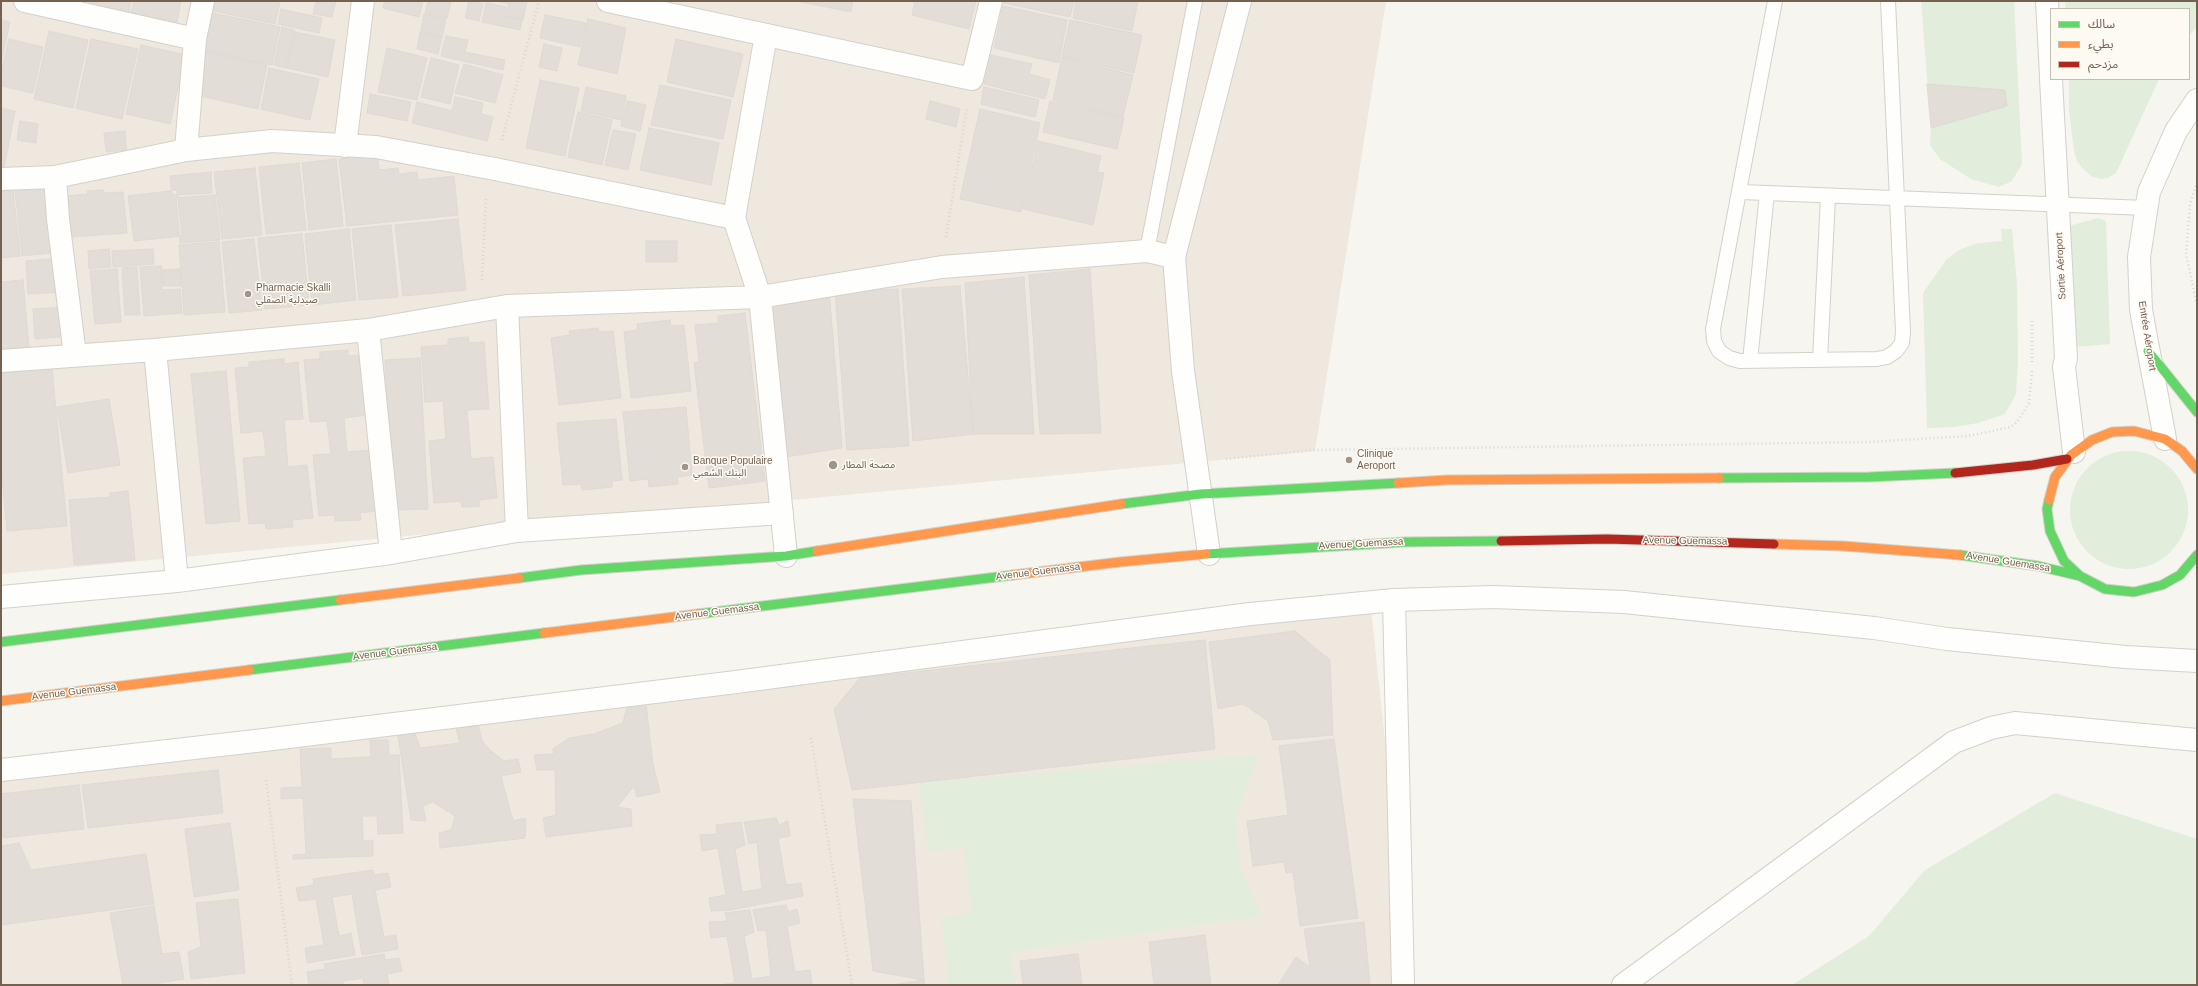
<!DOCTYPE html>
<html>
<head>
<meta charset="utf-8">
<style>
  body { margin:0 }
  #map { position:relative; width:2198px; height:986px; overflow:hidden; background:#f6f5f0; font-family:Helvetica,"Noto Sans Arabic",sans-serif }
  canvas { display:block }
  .frame { position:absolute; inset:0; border:2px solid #736152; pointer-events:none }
  .legend { position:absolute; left:2050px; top:8px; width:140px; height:72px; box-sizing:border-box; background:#fdfaf2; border:1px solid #c6bdb2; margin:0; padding:5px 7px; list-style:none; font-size:12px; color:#736152 }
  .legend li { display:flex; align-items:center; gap:8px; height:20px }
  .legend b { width:20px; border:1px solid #c6bdb2 }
</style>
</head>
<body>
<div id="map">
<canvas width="2198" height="986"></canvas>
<div class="frame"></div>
<ul class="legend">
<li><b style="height:5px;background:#63d668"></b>سالك</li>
<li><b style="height:5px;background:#ff974d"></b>بطيء</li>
<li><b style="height:5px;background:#b3261e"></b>مزدحم</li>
</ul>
</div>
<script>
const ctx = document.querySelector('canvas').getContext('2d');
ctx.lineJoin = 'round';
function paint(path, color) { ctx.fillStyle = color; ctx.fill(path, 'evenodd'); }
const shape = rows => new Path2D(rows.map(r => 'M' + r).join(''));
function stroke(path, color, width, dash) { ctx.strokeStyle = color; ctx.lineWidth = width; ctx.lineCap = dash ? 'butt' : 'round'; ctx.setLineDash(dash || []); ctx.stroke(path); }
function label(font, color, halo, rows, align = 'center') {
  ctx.font = font + ' Helvetica,"Noto Sans Arabic",sans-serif'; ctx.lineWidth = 3; ctx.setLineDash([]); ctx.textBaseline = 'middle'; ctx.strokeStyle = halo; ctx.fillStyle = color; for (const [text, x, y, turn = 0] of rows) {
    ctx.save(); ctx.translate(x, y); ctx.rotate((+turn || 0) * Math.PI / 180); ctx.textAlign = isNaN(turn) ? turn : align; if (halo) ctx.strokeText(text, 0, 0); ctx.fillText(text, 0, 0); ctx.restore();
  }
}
paint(shape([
  [1,1,1386,1,1315,451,1,574],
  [1371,609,1411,985,1,985,1,773]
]), '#eee8de');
paint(shape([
  [1921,1,2014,1,2022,164,2012,181,1999,187,1971,179,1940,159,1930,145,1931,128],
  [2065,1,2197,1,2197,26,2189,36,2189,9,2065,9],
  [2069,79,2159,79,2116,173,2108,178,2100,179,2091,176,2082,168,2077,161,2074,151,2069,111],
  [2098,218,2104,220,2106,222,2110,344,2076,347,2069,226],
  [2001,229,2012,229,2017,284,2018,362,2016,394,2005,414,1978,423,1955,427,1927,428,1923,293,1946,260,1959,250,1978,243,2002,241],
  '2070 510a59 59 0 1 1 118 0a59 59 0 1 1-118 0Z',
  [1258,755,1235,821,1240,868,1262,916,1010,952,1014,985,949,985,941,918,972,913,964,848,928,852,919,783],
  [2055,793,2197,839,2197,985,1792,985,1869,936,1925,870]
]), '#e3eddc');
const building = shape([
  [90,1,131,1,129,12,90,4,90,1],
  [134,1,181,1,177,22,131,13,134,1],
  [216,1,280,1,275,24,214,11,216,1],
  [316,1,336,1,332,17,313,14,316,1],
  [385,1,423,1,419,17,383,8,385,1],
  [428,1,451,1,447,18,425,13,428,1],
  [469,1,483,4,479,21,465,18,469,1],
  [497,1,527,1,523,20,506,16,509,4,497,1],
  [796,1,853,1,851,12,796,1],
  [915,1,976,1,969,29,912,15,915,1],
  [1004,1,1074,1,1070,17,1004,3,1004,1],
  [1076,1,1138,1,1132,31,1073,18,1076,1],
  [486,3,507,7,504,16,522,20,520,30,482,22,486,3],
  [1003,6,1067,20,1059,63,994,48,1003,6],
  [281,9,322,18,319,33,278,24,281,9],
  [213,13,280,27,272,65,205,51,213,13],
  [424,14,446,19,442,37,421,31,424,14],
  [545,15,586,23,580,47,540,38,545,15],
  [588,19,626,28,617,74,578,65,588,19],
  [1,20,10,22,1,63,1,20],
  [1070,20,1142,35,1134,73,1062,57,1070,20],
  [282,27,294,30,286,68,274,65,282,27],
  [49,31,88,40,73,108,34,99,49,31],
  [295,32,335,40,328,77,287,68,295,32],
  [420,32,442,37,438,54,417,49,420,32],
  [446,36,468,40,465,52,505,60,503,70,441,56,446,36],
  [9,39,43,47,33,93,1,86,1,73,9,39],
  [91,39,138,49,122,119,76,108,91,39],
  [676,39,743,54,733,97,667,82,676,39],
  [544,44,562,48,557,71,539,67,544,44],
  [141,45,185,55,170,124,126,114,141,45],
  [387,48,427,58,417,100,378,92,387,48],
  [205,52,267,65,258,109,196,95,205,52],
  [991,55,1032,64,1029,74,1050,80,1045,99,984,84,991,55],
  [431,58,459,65,450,104,421,97,431,58],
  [1062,58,1133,75,1123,117,1053,100,1062,58],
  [464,64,503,75,495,103,455,93,464,64],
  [269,68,319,79,310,120,261,109,269,68],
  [540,80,579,88,565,156,526,148,540,80],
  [1927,84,2005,90,2007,106,1931,128,1927,84],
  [660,85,731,100,723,139,651,125,660,85],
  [586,87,626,96,621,120,581,111,586,87],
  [984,87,1039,100,1035,117,981,104,984,87],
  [370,94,411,102,407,121,367,113,370,94],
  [455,97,483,103,481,114,493,117,487,141,412,123,417,102,452,111,455,97],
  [627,101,646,105,640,131,621,126,627,101],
  [930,101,960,109,956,127,926,119,930,101],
  [1050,101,1124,118,1117,149,1043,132,1050,101],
  [1,108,15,111,2,178,1,178,1,108],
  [980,109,1040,123,1021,212,960,199,980,109],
  [578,112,612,120,602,165,568,157,578,112],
  [20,121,38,124,36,143,17,140,20,121],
  [649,128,719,143,711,185,640,170,649,128],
  [613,130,636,134,628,170,605,165,613,130],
  [125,131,126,150,106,152,104,133,125,131],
  [1038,141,1101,156,1097,172,1104,173,1093,225,1023,209,1038,141],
  [377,155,379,170,398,168,399,174,417,172,418,180,454,176,458,215,347,226,339,159,377,155],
  [336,159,343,226,309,230,302,163,336,159],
  [299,163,306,230,266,234,259,167,299,163],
  [255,168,262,235,222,239,214,172,255,168],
  [211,172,212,193,172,195,170,176,211,172],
  [52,185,59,252,22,256,15,189,52,185],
  [13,189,20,256,1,258,1,190,13,189],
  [103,190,103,193,123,192,127,233,69,237,65,196,88,194,87,191,103,190],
  [177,190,182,236,134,241,128,196,177,190],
  [215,195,220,240,180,243,176,198,215,195],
  [458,219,466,290,403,296,395,225,458,219],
  [391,225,398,297,359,300,352,229,391,225],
  [349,229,356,300,312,305,305,234,349,229],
  [302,234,309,305,265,309,258,238,302,234],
  [254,239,262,310,229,313,222,242,254,239],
  [646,241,677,241,677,262,646,262,646,241],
  [219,242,225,312,184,315,179,245,219,242],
  [109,249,111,267,89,269,88,251,109,249],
  [153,249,154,264,113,267,112,251,153,249],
  [62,258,64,292,28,294,26,261,62,258],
  [161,266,162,290,180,289,182,313,144,316,140,267,161,266],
  [137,267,140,315,125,315,122,268,137,267],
  [117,269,121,322,95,324,90,271,117,269],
  [180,269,181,286,163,286,162,270,180,269],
  [1090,269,1101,433,1040,434,1029,275,1090,269],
  [1024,277,1034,434,973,434,965,283,1024,277],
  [23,280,29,347,1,350,1,282,23,280],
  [960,286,973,434,913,441,902,289,960,286],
  [898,289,909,446,847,450,835,291,898,289],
  [829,290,842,448,779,458,766,297,829,290],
  [67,307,70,336,35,339,33,309,67,307],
  [745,313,765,481,709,488,694,363,699,361,695,325,718,323,718,316,745,313],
  [670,320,671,326,684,325,691,391,631,398,624,332,638,330,637,324,670,320],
  [598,328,599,332,613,331,621,398,559,405,551,338,570,335,569,331,598,328],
  [468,337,469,343,484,342,489,409,467,410,471,459,493,457,497,498,479,500,480,506,462,507,461,501,434,503,429,441,446,439,443,401,425,402,421,347,448,345,448,339,468,337],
  [348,350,348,356,362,355,368,415,344,418,347,452,371,450,377,511,360,513,361,520,335,521,335,515,319,516,313,455,331,454,327,421,310,422,304,360,320,359,320,352,348,350],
  [420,358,428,509,393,510,385,360,420,358],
  [284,359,284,364,298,362,303,419,284,420,288,467,307,465,313,518,292,520,293,527,266,529,265,523,249,524,243,458,266,456,263,431,241,433,235,368,249,367,249,362,284,359],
  [52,368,67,526,7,531,1,465,1,373,52,368],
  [226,371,240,521,206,524,191,374,226,371],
  [109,399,120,465,68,473,57,407,109,399],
  [686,407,692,475,677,477,678,484,649,487,648,479,630,481,623,412,686,407],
  [616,419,622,480,612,481,612,487,582,490,581,484,563,485,557,423,616,419],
  [128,491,135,560,74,565,69,500,110,497,110,493,128,491],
  [1295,631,1330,660,1333,735,1273,740,1268,721,1243,704,1218,709,1209,642,1295,631],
  [1205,640,1215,749,852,790,834,709,860,678,1205,640],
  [646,704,653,765,660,792,637,797,634,786,617,807,631,809,632,826,546,837,543,818,556,815,555,770,537,770,534,755,554,754,553,749,569,738,594,734,623,723,627,706,646,704],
  [478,724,482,741,489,749,504,761,518,759,521,772,501,776,513,821,526,818,525,838,440,848,439,833,451,830,455,816,433,802,423,806,426,821,411,820,398,736,414,731,420,748,460,743,456,728,478,724],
  [1334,739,1358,918,1300,926,1293,872,1286,873,1284,862,1253,866,1247,821,1288,815,1279,746,1334,739],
  [370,740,388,740,389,755,399,755,403,833,378,834,377,816,362,816,363,841,373,840,373,856,293,859,293,855,306,854,303,798,281,799,281,788,302,787,300,749,331,748,331,759,371,757,370,740],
  [218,770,223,813,88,828,82,785,218,770],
  [79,785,84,829,1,838,1,794,79,785],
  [853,799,911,801,924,980,873,971,853,799],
  [776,818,779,825,788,821,790,836,778,838,786,885,801,883,803,896,730,910,711,911,709,898,726,895,718,848,702,851,700,835,717,834,716,825,741,822,745,845,735,849,742,892,762,889,757,842,749,844,744,822,776,818],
  [230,823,239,890,194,897,185,829,230,823],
  [19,843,31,870,146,854,154,904,1,925,1,846,19,843],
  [373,870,374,875,388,873,391,887,375,890,384,937,396,935,398,949,362,955,352,894,332,897,339,936,351,933,355,955,307,963,305,948,324,945,316,899,299,901,296,888,314,885,313,879,373,870],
  [238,899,245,973,191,979,188,952,201,947,196,903,238,899],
  [786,905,788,912,797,909,800,923,787,926,795,972,810,970,812,984,718,985,735,983,727,936,711,938,709,922,727,921,725,913,750,910,754,932,744,936,752,979,771,976,766,930,758,931,753,910,786,905],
  [154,906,162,954,179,952,184,979,146,985,123,985,110,913,154,906],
  [1364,922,1370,985,1278,985,1296,957,1310,967,1304,929,1364,922],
  [1205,935,1211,985,1154,985,1149,942,1205,935],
  [384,954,385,960,399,958,402,971,387,974,389,985,364,985,363,978,343,981,344,985,327,985,327,983,309,985,307,972,325,969,324,964,384,954],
  [1078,954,1082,985,1023,985,1020,961,1078,954],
  [924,980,925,985,890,985,924,980]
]);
paint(building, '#e2ddd7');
stroke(building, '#dfdad3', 1);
const lane = shape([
  [1775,1,1713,329,1714,341,1719,351,1729,358,1740,361,1877,359,1887,357,1896,351,1902,343,1903,332,1888,1],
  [1741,192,2146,208],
  [1147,251,1195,1],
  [1820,360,1828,197],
  [1750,361,1767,193]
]);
const street = shape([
  [25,1,195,39],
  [608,1,972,79,991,1],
  [2047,1,2051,76],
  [2051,79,2066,358,2064,367,2074,452],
  [345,146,363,1],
  [186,150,195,39,203,1],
  [55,177,58,219,75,355],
  [1,179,55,177,186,150,272,141,376,147,495,169,734,218,760,297,786,556],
  [734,218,766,35],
  [507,306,517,531],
  [368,330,391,553],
  [155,350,177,581],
  [1,361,155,350,368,330,507,306,760,297,942,267,1147,251,1174,257],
  [2165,439,2141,310,2139,257,2149,192,2176,131,2197,100],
  [1209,554,1183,371,1174,257,1240,1],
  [1,597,177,581,391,553,517,531,782,513],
  [1394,600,1403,985],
  [1,770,264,740,736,682,1250,614,1394,600,1493,597,1624,602,1874,628,1947,639,2125,657,2197,661],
  [1623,985,1954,742,1991,728,2015,723,2197,740]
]);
const fast = shape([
  [2148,351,2197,412],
  [1719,478,1869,477,1955,473],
  [2049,500,2047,509,2050,531,2064,561,2080,576,2105,589,2134,592,2162,585,2180,575,2197,555],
  [1121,504,1201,494,1398,483],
  [1206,554,1405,542,1501,541],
  [1960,555,2038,566,2080,576],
  [519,578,581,570,786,556,817,551],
  [698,614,1013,575],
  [1,642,340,600],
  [249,670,544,633]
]);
const slow = shape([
  [1398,483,1446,480,1719,478],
  [2049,500,2055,477,2071,455,2092,440,2112,432,2134,431,2165,439,2182,451,2197,469],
  [1774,544,1843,546,1960,555],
  [817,551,1121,504],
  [1013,575,1120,562,1206,554],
  [340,600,519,578],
  [544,633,698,614],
  [1,701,249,670]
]);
const jam = shape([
  [1955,473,2033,465,2067,459],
  [1501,541,1607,539,1774,544]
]);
stroke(lane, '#d4d1cb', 16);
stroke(street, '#d4d1cb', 24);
stroke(fast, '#d5d1ca', 11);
stroke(slow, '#d5d1ca', 11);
stroke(jam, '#d5d1ca', 11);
stroke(shape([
  [502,140,539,1],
  [2197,182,2190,204,2186,254,2197,305],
  [946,237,967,107],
  [482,280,486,197],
  [2032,321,2032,364],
  [1226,459,1314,450,1870,442,1968,436,2011,427,2018,421,2029,403,2032,371],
  [811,738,852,985],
  [266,780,292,985]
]), '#dad5d0', 2.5, [1, 3]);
stroke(lane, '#fefefd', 14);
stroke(street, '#fefefd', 22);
stroke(fast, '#63d668', 9);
stroke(slow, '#ff974d', 9);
stroke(jam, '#b3261e', 9);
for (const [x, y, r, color] of [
  [248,294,4,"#a19589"],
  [1349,460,4,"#a19589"],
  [833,465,5,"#a19589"],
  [685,467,4,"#a19589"]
]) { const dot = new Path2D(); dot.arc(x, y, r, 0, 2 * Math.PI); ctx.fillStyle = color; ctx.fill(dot); stroke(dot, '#fdfaf2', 1.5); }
label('10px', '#736152', '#fdfaf2', [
  ["Sortie Aéroport",2061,266,-93],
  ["Entrée Aéroport",2147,336,81],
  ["Avenue Guemassa",1685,541,1],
  ["Avenue Guemassa",1361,544,-3],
  ["Avenue Guemassa",2008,562,9],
  ["Avenue Guemassa",1038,572,-7],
  ["Avenue Guemassa",717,612,-7],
  ["Avenue Guemassa",395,652,-7],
  ["Avenue Guemassa",74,692,-7]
]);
label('10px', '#736152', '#fdfaf2', [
  ["Pharmacie Skalli",256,288],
  ["صيدلية الصقلي",256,300],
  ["Clinique",1357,454],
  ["Aeroport",1357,466],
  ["Banque Populaire",693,461],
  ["البنك الشعبي",693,473],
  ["مصحة المطار",842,465]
], 'left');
</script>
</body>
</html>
